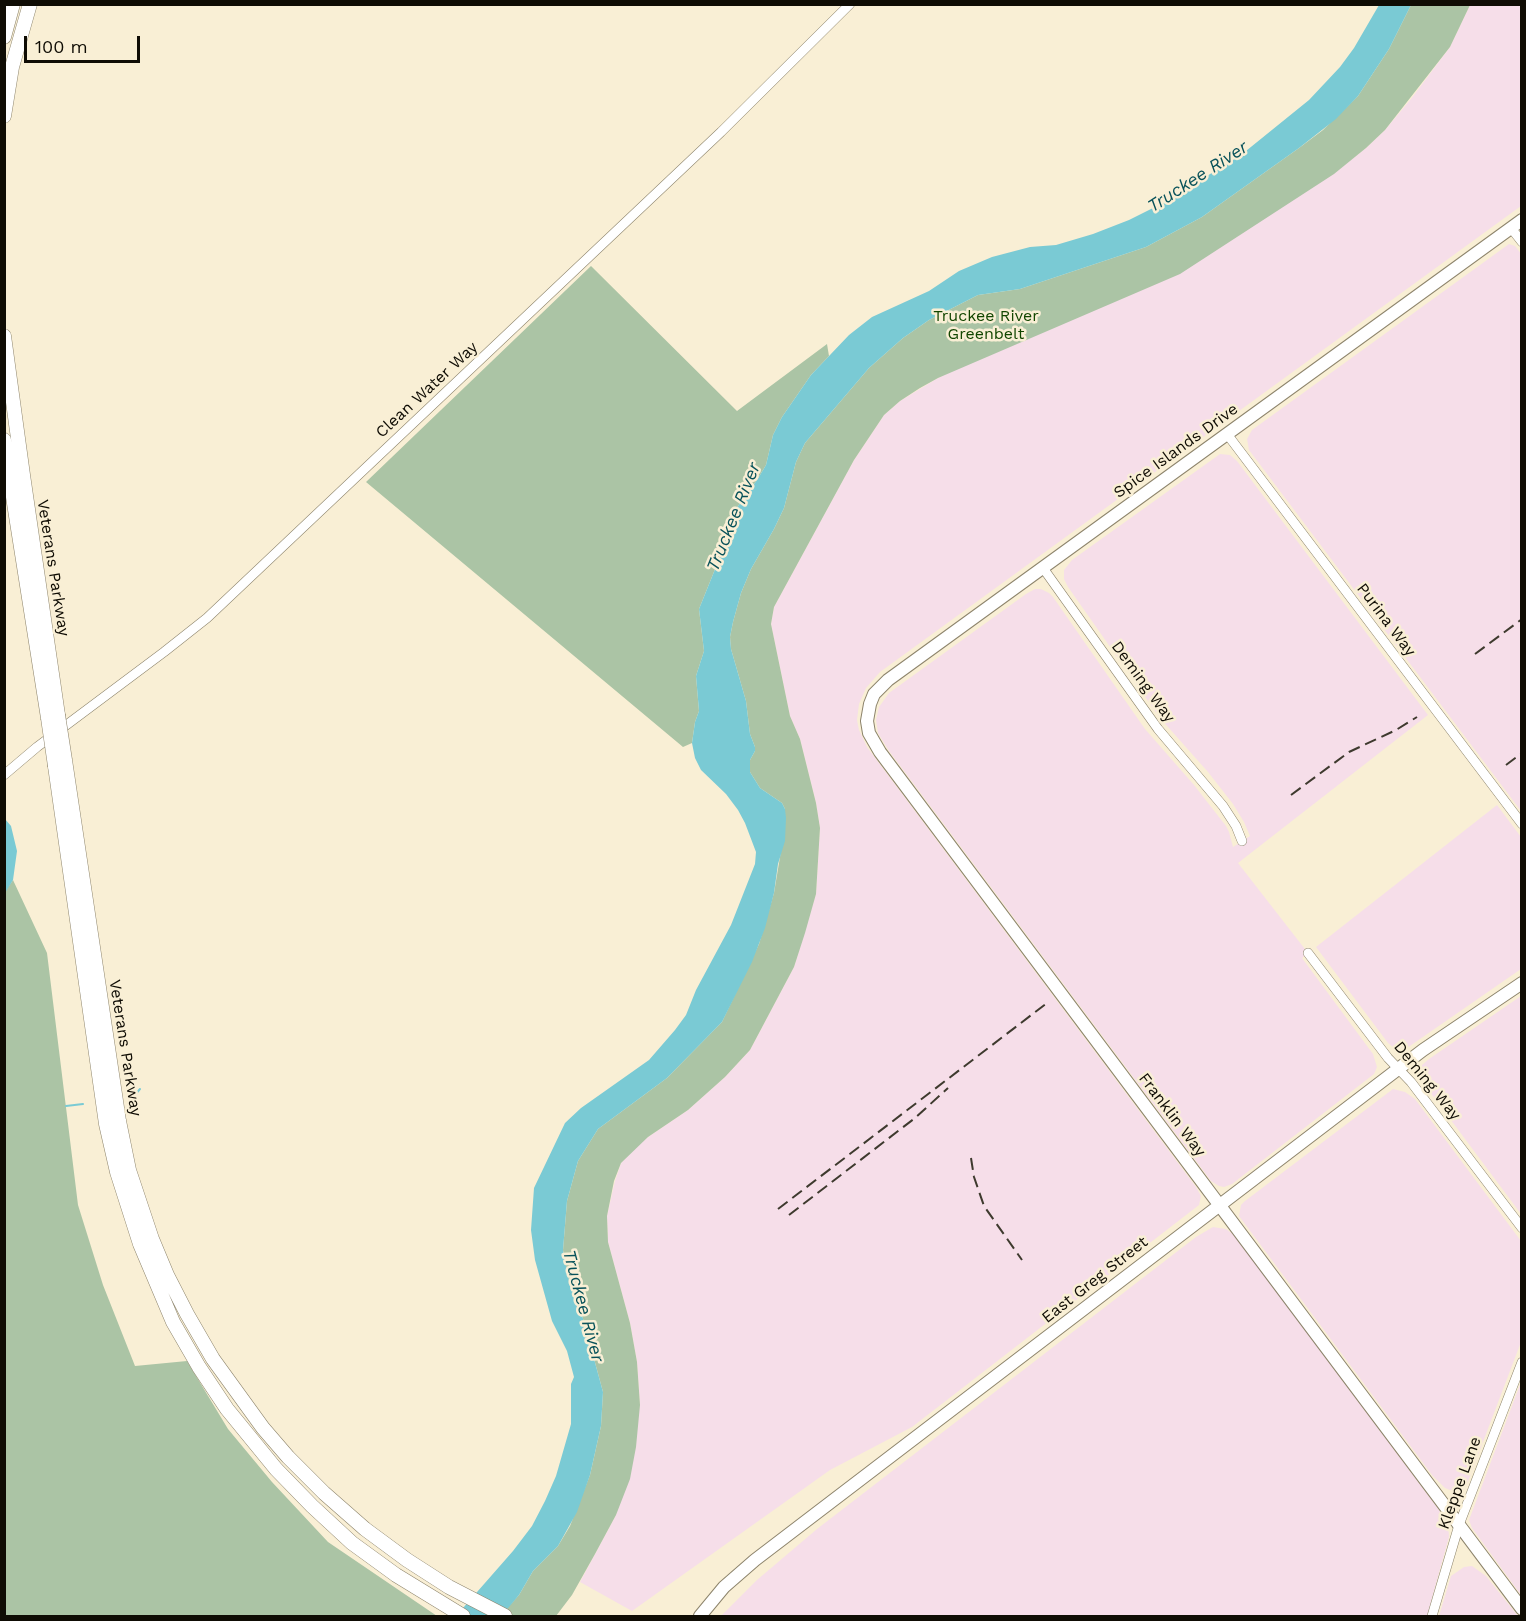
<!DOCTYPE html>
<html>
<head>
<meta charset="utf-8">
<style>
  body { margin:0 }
  #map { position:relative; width:1526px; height:1621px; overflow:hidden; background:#f9efd5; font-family:"Work Sans",sans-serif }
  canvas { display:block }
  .frame { position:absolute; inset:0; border:6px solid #0f0c04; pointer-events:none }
  .scale { position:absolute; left:24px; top:36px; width:116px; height:27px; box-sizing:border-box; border:3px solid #0f0c04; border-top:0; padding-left:8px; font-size:18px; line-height:21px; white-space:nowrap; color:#0f0c04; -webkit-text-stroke:4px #f9efd5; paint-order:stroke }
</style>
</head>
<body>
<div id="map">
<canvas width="1526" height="1621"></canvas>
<div class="frame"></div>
<div class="scale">100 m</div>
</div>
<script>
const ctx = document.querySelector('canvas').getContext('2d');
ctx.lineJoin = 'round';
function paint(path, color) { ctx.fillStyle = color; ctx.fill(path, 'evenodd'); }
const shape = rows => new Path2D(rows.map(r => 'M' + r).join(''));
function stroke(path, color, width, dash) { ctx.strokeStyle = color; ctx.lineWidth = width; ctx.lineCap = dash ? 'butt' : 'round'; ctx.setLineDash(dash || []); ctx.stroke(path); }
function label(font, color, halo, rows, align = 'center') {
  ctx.font = font + ' "Work Sans",sans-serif'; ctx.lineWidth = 5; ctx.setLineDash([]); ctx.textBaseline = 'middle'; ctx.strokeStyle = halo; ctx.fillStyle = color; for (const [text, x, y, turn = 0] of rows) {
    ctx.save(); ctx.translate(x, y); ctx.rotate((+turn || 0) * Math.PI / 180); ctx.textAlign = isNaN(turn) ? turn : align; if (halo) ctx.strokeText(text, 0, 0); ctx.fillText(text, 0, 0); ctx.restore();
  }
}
paint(shape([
  [1470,5,1521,5,1521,206,880,672,866,688,859,704,857,720,859,730,867,747,1196,1187,1201,1196,1199,1205,912,1427,830,1470,632,1611,580,1582,616,1515,640,1405,637,1362,630,1323,608,1242,607,1216,615,1181,621,1163,634,1149,648,1137,688,1110,725,1077,750,1050,794,967,816,894,820,828,816,803,800,739,790,716,771,624,774,607,854,460,884,415,900,401,938,378,1333,174,1366,148,1385,130,1411,99,1450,47],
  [1509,244,1515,246,1522,255,1521,811,1249,450,1247,439,1252,430],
  [1220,454,1230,455,1237,461,1428,715,1238,863,1308,953,1302,958,1373,1054,1377,1067,1374,1074,1232,1184,1224,1187,1219,1186,1211,1181,889,751,878,733,876,720,879,707,889,693,1026,594,1035,589,1041,589,1049,593,1053,597,1145,729,1194,785,1226,826,1229,832,1233,847,1250,836,1244,822,1233,804,1208,772,1160,718,1068,587,1064,579,1064,570,1072,560],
  [1497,805,1521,837,1521,969,1407,1048,1394,1048,1388,1043,1316,947],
  [1521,996,1521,1214,1421,1080,1419,1072,1422,1065,1429,1059],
  [1393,1089,1405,1092,1415,1099,1521,1241,1521,1342,1467,1484,1463,1489,1455,1492,1445,1488,1432,1475,1239,1216,1241,1205,1245,1201],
  [1213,1227,1226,1229,1234,1235,1448,1522,1449,1537,1427,1616,721,1616,757,1580,817,1529,1196,1237],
  [1521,1382,1522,1595,1521,1595,1472,1528,1469,1520],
  [1472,1566,1486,1576,1518,1616,1439,1616,1451,1576,1464,1567]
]), '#f6dee9');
paint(shape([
  [1411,5,1470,5,1450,47,1385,130,1366,148,1334,174,1180,274,938,378,920,388,900,401,884,415,854,460,774,607,771,624,790,716,800,739,816,803,820,828,816,894,805,933,794,967,750,1050,725,1077,688,1110,648,1137,621,1163,614,1181,607,1216,608,1242,630,1323,637,1362,640,1405,636,1447,630,1479,616,1515,595,1554,572,1595,556,1616,500,1616,519,1595,533,1571,558,1546,570,1526,590,1475,601,1426,603,1392,584,1322,576,1296,569,1281,563,1250,567,1201,578,1161,598,1129,667,1078,722,1022,759,944,774,893,785,827,785,809,782,803,760,788,750,772,750,760,755,751,755,747,750,734,746,701,731,649,730,637,733,622,741,593,751,569,774,529,784,508,796,462,805,443,869,368,903,338,929,320,978,295,1020,289,1146,247,1202,217,1299,148,1323,130,1358,96,1389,49],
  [591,266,737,411,827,344,829,356,811,375,782,417,773,435,766,465,757,480,733,513,727,530,724,547,699,609,704,651,696,676,699,711,695,722,692,743,683,747,366,482],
  [13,880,47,953,78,1205,103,1285,135,1366,187,1361,228,1429,272,1482,328,1542,437,1616,5,1616,4,893]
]), '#abc4a5');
paint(shape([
  [1379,5,1411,5,1389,49,1358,96,1336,119,1299,148,1202,217,1146,247,1020,289,978,295,929,320,903,338,869,368,805,443,796,462,784,508,774,529,751,569,741,593,733,622,730,637,731,649,746,701,750,734,755,747,755,751,750,760,750,772,760,788,782,803,785,809,786,818,785,841,778,864,774,893,765,928,752,962,722,1022,667,1078,598,1129,578,1161,567,1201,563,1250,569,1281,576,1296,584,1322,603,1392,601,1426,590,1475,577,1512,558,1546,533,1571,519,1595,509,1607,500,1616,456,1616,513,1551,532,1526,545,1501,556,1476,571,1424,571,1384,574,1377,567,1351,552,1321,535,1260,531,1230,534,1188,565,1123,581,1108,649,1060,675,1030,686,1015,696,990,731,925,755,864,756,852,745,823,738,810,726,794,701,770,695,758,692,743,695,722,699,711,696,676,704,651,699,609,724,547,727,530,733,513,757,480,766,465,773,435,782,417,811,375,849,335,872,317,929,291,959,271,992,257,1030,247,1056,245,1093,234,1129,220,1163,203,1241,155,1309,100,1340,67,1354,48],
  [5,819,11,826,17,851,13,880,5,893]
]), '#7acad4');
stroke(shape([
  [133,1097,140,1089],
  [66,1106,83,1104]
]), '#7acad4', 2);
const street = shape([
  [1511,228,1522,242],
  [1227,434,1522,824],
  [1043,568,1158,729,1223,806,1236,826,1242,841],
  [4,775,37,747,164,652,207,618,721,132,850,4],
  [1308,953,1388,1058,1411,1082,1522,1228],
  [1432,1616,1459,1525,1522,1362]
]);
const secondary = shape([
  [1522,220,888,680,874,694,870,704,867,721,869,733,880,752,1522,1609],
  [700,1616,724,1587,755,1560,1423,1050,1522,983]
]);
const primary = shape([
  [4,37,13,4],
  [4,116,12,67,30,4],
  [4,336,23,475,58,715],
  [4,440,48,718],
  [65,760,119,1121,129,1170,152,1239,167,1275,187,1314,213,1359,263,1428,288,1457,324,1493,365,1529,407,1560,449,1587,505,1616],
  [55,766,106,1124,117,1172,140,1244,173,1322,199,1367,227,1409,276,1469,312,1506,352,1543,396,1575,463,1616]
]);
stroke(street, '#8d846c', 10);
stroke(secondary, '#8d846c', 14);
stroke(primary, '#8d846c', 15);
stroke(street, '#fff', 9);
stroke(secondary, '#fff', 12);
stroke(primary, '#fff', 14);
stroke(shape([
  [1475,654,1522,619],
  [1506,765,1522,753],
  [1291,795,1349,752,1396,730,1417,717],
  [971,1158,974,1177,984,1206,1022,1260],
  [778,1209,1047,1003],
  [789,1215,915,1118,948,1088]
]), '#3e3a2e', 2, [12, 6]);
const primaryBridge = shape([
  [58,715,65,760],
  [48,718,55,766]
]);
stroke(primaryBridge, '#8d846c', 15, []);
stroke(primaryBridge, '#fff', 14);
label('16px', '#124600', '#f9efd5', [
  ["Truckee River",986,316],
  ["Greenbelt",986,334]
]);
label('16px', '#0f0c04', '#f9efd5', [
  ["Clean Water Way",427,390,-43],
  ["Spice Islands Drive",1176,451,-36],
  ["Veterans Parkway",53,568,81],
  ["Purina Way",1386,620,53],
  ["Deming Way",1143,682,54],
  ["Veterans Parkway",125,1048,81],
  ["Deming Way",1427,1081,51],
  ["Franklin Way",1172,1115,53],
  ["East Greg Street",1095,1280,-38],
  ["Kleppe Lane",1460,1483,-70]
]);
label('italic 18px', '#08525a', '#f9efd5', [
  ["Truckee River",1198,177,-33],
  ["Truckee River",734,517,-68],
  ["Truckee River",583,1306,75]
]);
</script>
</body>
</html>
